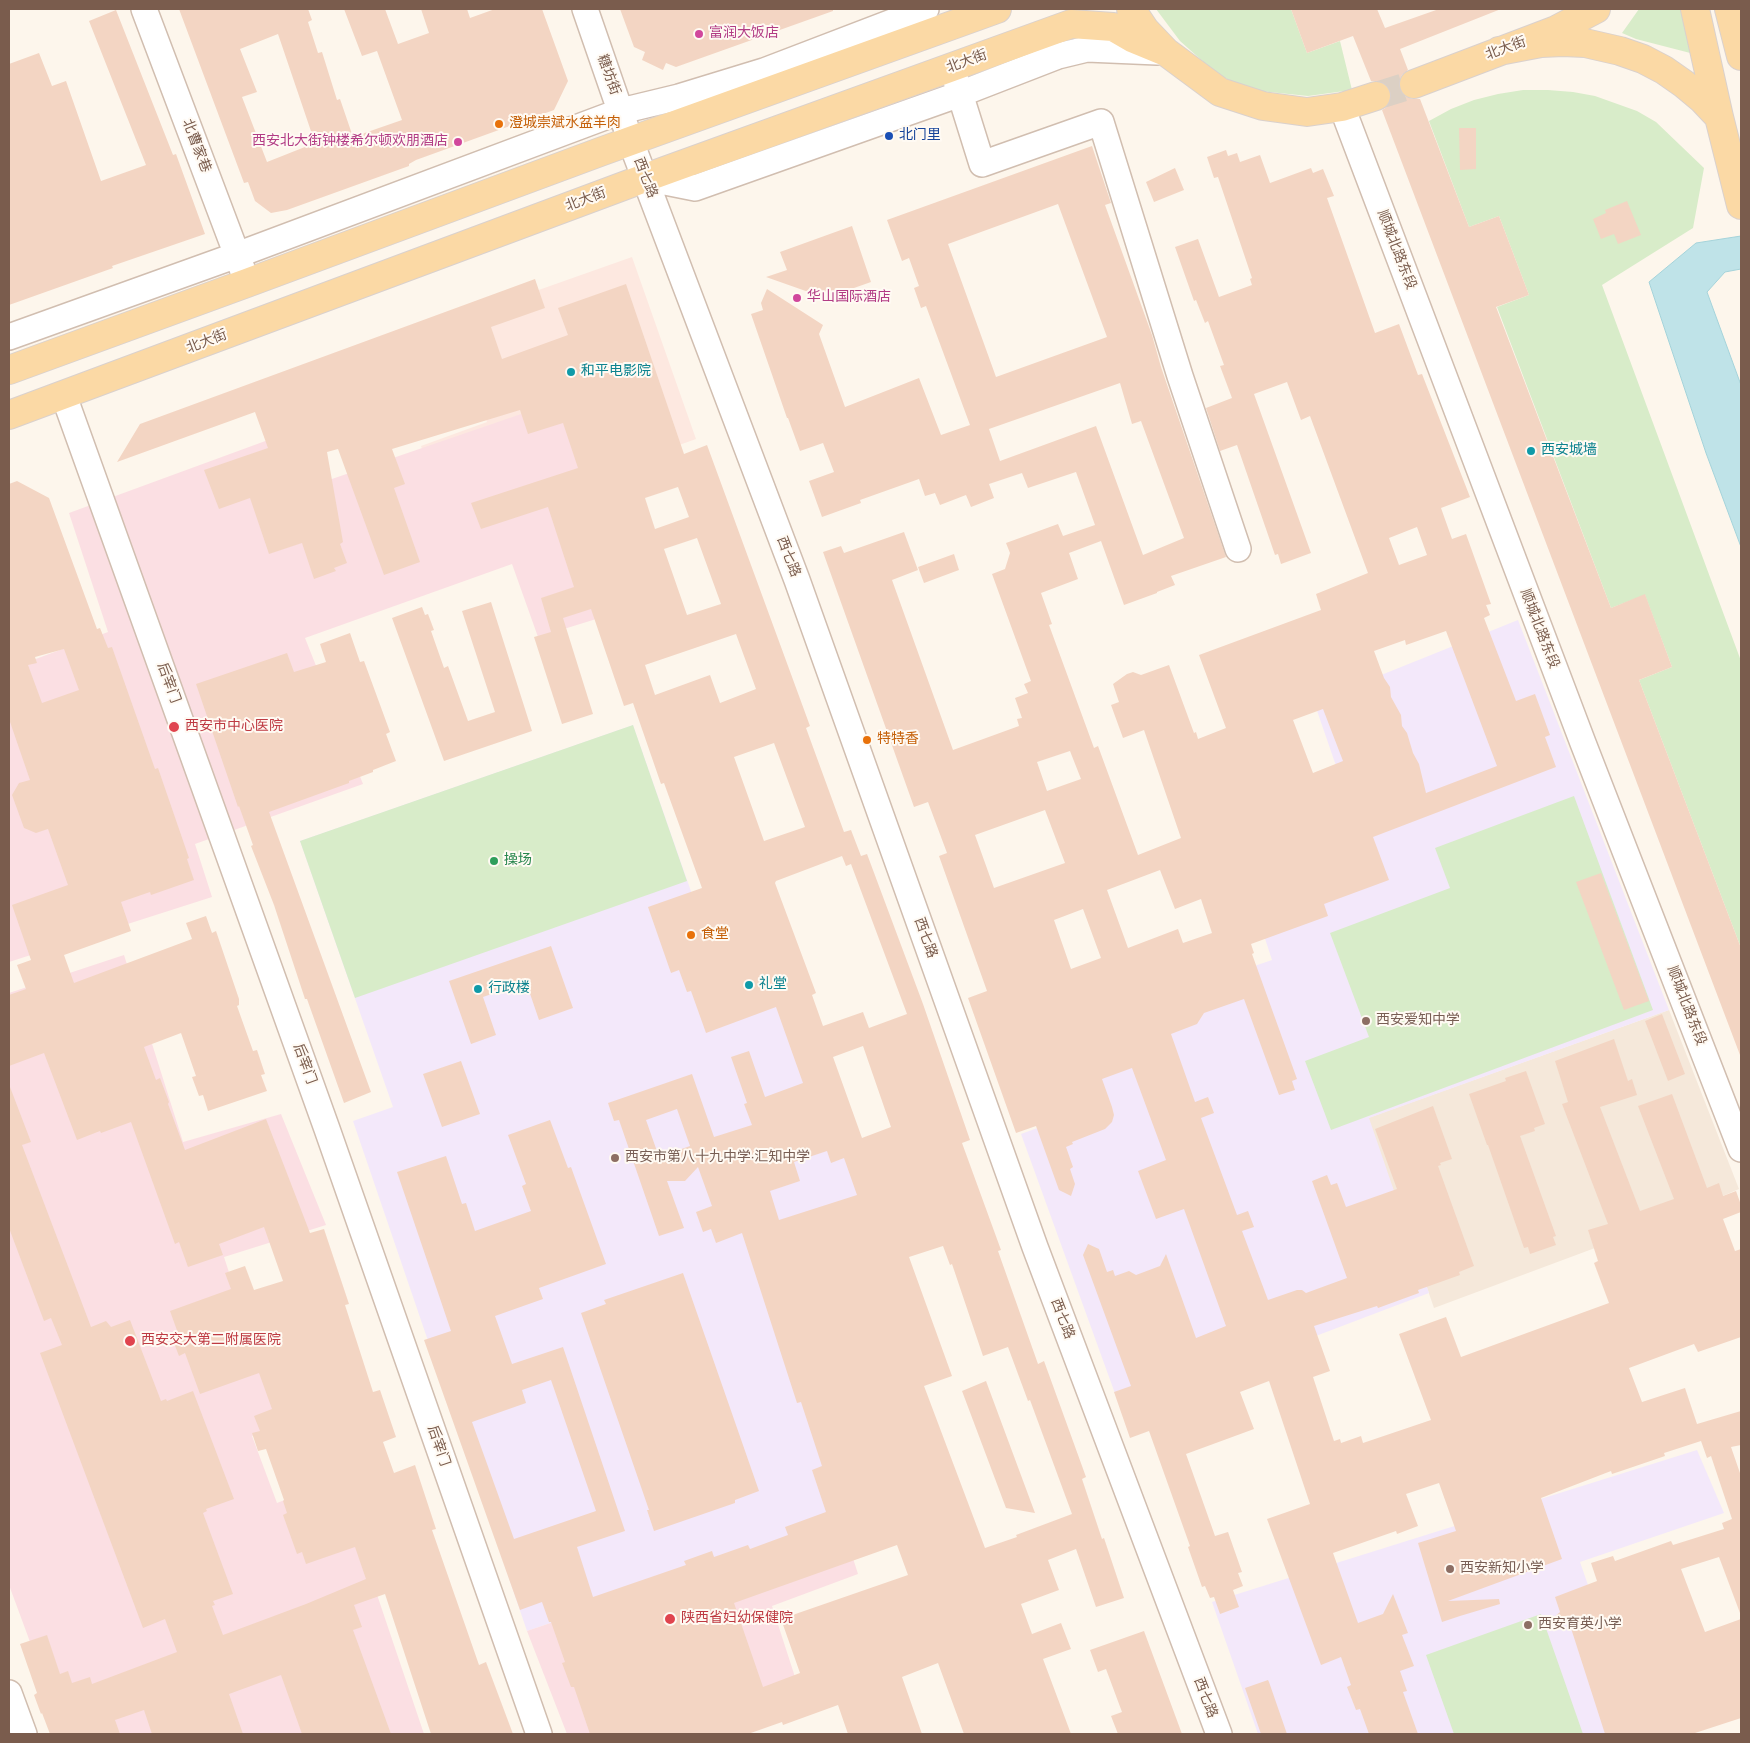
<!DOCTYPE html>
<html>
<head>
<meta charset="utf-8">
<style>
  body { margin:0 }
  #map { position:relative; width:1750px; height:1743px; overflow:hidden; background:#fdf6ec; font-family:"Nunito Sans",sans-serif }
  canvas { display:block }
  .frame { position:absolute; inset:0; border:10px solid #7a5c4d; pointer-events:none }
</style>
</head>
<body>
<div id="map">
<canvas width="1750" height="1743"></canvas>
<div class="frame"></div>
</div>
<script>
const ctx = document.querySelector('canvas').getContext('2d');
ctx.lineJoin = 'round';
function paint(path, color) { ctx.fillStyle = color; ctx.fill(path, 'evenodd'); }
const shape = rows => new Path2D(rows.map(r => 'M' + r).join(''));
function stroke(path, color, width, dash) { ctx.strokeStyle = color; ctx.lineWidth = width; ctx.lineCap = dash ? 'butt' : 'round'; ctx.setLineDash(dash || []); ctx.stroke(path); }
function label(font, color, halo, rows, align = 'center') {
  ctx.font = font + ' "Nunito Sans","Noto Sans SC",sans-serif'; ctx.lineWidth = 4; ctx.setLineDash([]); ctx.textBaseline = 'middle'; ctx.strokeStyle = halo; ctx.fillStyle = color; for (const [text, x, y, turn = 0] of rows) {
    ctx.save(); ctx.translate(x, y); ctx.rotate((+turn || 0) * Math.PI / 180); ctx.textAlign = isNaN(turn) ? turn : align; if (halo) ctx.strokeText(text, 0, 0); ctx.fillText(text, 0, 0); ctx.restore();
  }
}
paint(shape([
  [1669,1010,1739,1189,1646,1229,1434,1308,1368,1118]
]), '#f5e8da');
paint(shape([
  [632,257,696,439,450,527,421,446,487,422,451,321]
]), '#fde8e0');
paint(shape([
  [1518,620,1669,1010,1369,1118,1429,1293,1121,1410,1021,1134,1087,1110,1060,1032,1272,960,1240,862,1354,818,1314,702],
  [633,725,694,900,790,948,877,1195,893,1507,527,1631,353,1121,393,1107,300,841],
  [1697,1450,1724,1513,1580,1562,1640,1734,1258,1734,1212,1602]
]), '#f3e8fa');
paint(shape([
  [559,401,635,607,538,637,512,564,305,638,363,784,195,844,212,897,9,962,9,669,108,632,69,513,309,425,329,480],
  [124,955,183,1142,281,1114,326,1225,224,1257,279,1426,252,1436,277,1503,338,1479,424,1734,64,1734,9,1585,9,993],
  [842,1524,858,1574,772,1606,796,1680,657,1734,567,1734,527,1631]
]), '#fbdfe3');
paint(shape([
  [1156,9,1291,9,1307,53,1340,41,1352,90,1308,96,1250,90,1217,74,1180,41],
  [1639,9,1687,9,1698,55,1636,39,1622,33],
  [1523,90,1548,90,1573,92,1595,96,1637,111,1656,122,1704,168,1693,228,1602,285,1741,661,1741,948,1639,680,1672,667,1645,595,1611,608,1497,307,1529,295,1499,216,1469,227,1429,121,1451,109,1474,100,1498,94],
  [633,725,687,881,355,998,300,841],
  [1574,796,1653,1010,1331,1130,1305,1061,1369,1037,1330,933,1450,888,1435,848],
  [1541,1614,1583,1734,1454,1734,1426,1655]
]), '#d8ecc9');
const water = shape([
  [1741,236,1741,269,1725,272,1707,292,1741,385,1741,547,1706,453,1649,282,1696,243,1741,236]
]);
paint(water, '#bfe3e8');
stroke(water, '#a5d3da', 1);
paint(shape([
  [179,9,308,9,312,20,308,22,318,53,322,52,337,100,340,99,353,137,402,120,377,51,362,56,344,9,385,9,398,44,429,33,421,9,467,9,470,18,495,9,542,9,568,81,554,110,416,160,409,164,409,166,287,210,271,213,255,201,248,182,244,183],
  [278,34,315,143,267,162,242,97,257,92,240,49],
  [620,9,833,9,833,11,676,67,666,63,663,70,642,60,645,52,634,47],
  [1291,9,1377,9,1385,28,1439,9,1501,9,1400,49,1408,70,1402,75,1399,81,1399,89,1405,96,1412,99,1420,99,1469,227,1499,216,1529,295,1496,307,1611,608,1645,594,1672,667,1639,680,1741,948,1741,1055,1740,1055,1382,110,1388,106,1391,100,1391,91,1387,85,1380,81,1371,81,1353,36,1307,53],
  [116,10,173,155,176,154,205,234,112,266,113,268,9,305,9,64,39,53,52,86,66,81,101,181,146,165,89,21],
  [1459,128,1476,128,1476,169,1460,170],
  [1092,146,1111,203,1105,205,1152,335,1161,367,1226,557,1171,576,1175,585,1157,592,1157,593,1124,605,1101,541,1069,553,1078,579,1041,593,1052,624,1049,625,1094,748,1098,746,1138,855,1181,838,1144,730,1123,738,1111,705,1119,702,1113,684,1127,674,1133,672,1141,675,1169,665,1194,733,1196,732,1198,739,1226,728,1199,655,1321,610,1316,594,1368,573,1310,416,1301,420,1287,382,1254,394,1311,553,1281,564,1278,554,1275,555,1237,445,1220,451,1206,408,1232,398,1220,366,1224,365,1208,321,1205,323,1196,300,1194,301,1175,247,1198,239,1219,297,1252,285,1250,279,1252,278,1218,177,1214,178,1207,157,1226,150,1228,156,1237,153,1240,162,1260,155,1270,183,1311,168,1313,173,1323,169,1334,196,1327,198,1375,333,1399,324,1418,375,1422,374,1470,497,1441,508,1452,539,1466,534,1491,604,1486,605,1490,615,1484,618,1516,701,1535,694,1550,735,1545,737,1556,767,1373,837,1389,880,1324,904,1328,916,1251,944,1254,953,1252,954,1297,1079,1292,1081,1295,1090,1279,1095,1244,999,1204,1013,1197,1024,1171,1034,1195,1102,1208,1097,1214,1113,1201,1118,1237,1215,1248,1211,1254,1227,1242,1231,1268,1300,1297,1290,1302,1290,1306,1293,1347,1278,1312,1181,1327,1175,1331,1185,1337,1183,1346,1207,1397,1189,1375,1129,1433,1106,1452,1159,1440,1163,1441,1165,1438,1166,1474,1266,1459,1272,1460,1275,1418,1290,1419,1293,1378,1308,1377,1306,1314,1326,1330,1371,1313,1377,1334,1441,1340,1439,1341,1443,1361,1436,1363,1443,1431,1420,1399,1334,1446,1317,1461,1357,1609,1303,1594,1263,1598,1261,1588,1230,1608,1224,1562,1104,1568,1102,1555,1061,1614,1039,1628,1081,1632,1079,1637,1095,1600,1107,1640,1211,1674,1199,1638,1106,1672,1094,1707,1188,1719,1183,1723,1196,1736,1191,1741,1205,1741,1212,1723,1219,1735,1251,1741,1249,1741,1337,1698,1352,1694,1344,1629,1368,1642,1402,1685,1388,1697,1424,1741,1411,1741,1445,1731,1447,1741,1476,1741,1612,1740,1613,1719,1557,1681,1569,1705,1632,1741,1619,1741,1718,1692,1734,1605,1734,1569,1622,1550,1621,1560,1612,1555,1597,1597,1581,1591,1563,1613,1556,1615,1561,1671,1541,1673,1545,1724,1529,1722,1523,1732,1519,1711,1456,1707,1458,1701,1441,1664,1453,1665,1456,1627,1469,1612,1474,1611,1471,1541,1498,1562,1559,1448,1601,1499,1599,1500,1604,1460,1616,1442,1622,1418,1543,1456,1531,1439,1483,1406,1494,1418,1526,1397,1534,1396,1531,1333,1553,1358,1623,1383,1614,1393,1594,1408,1633,1402,1635,1414,1666,1400,1671,1407,1691,1403,1692,1418,1734,1369,1734,1360,1709,1356,1710,1347,1687,1351,1685,1341,1657,1321,1665,1267,1519,1310,1504,1269,1381,1240,1392,1254,1429,1186,1454,1215,1536,1228,1532,1242,1572,1238,1573,1243,1586,1233,1590,1239,1607,1220,1614,1214,1597,1210,1598,1205,1586,1202,1587,1188,1547,1190,1546,1149,1431,1130,1438,1114,1392,1131,1386,1083,1255,1088,1244,1099,1249,1107,1272,1113,1270,1115,1276,1129,1271,1136,1275,1160,1266,1166,1254,1196,1338,1226,1326,1184,1209,1156,1219,1138,1171,1166,1160,1132,1068,1102,1079,1112,1107,1114,1115,1112,1122,1105,1129,1072,1142,1073,1144,1066,1147,1073,1167,1070,1169,1075,1184,1071,1196,1059,1190,1036,1126,1016,1133,968,998,987,991,939,856,947,853,928,802,914,807,823,552,841,546,844,553,904,532,918,570,892,580,953,750,1019,726,1017,719,1022,718,1015,698,1028,693,1024,684,1031,681,992,574,1005,569,1010,553,1006,543,1058,524,1063,536,1095,525,1076,472,1028,488,1022,473,989,484,994,498,971,507,966,495,940,505,935,493,925,496,919,479,860,500,861,503,822,517,809,481,834,472,823,443,800,451,788,418,787,418,751,314,763,310,761,303,767,289,823,325,819,334,845,407,919,378,941,435,970,425,926,306,921,308,914,288,919,286,909,258,902,261,887,220],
  [1058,204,1107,337,996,377,948,244],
  [1120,383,1132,424,1141,421,1184,538,1143,555,1096,426,1000,461,989,429],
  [1417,527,1427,555,1399,565,1389,538],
  [1446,631,1497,766,1426,793,1419,764,1413,753,1407,733,1402,726,1401,715,1391,697,1390,687,1384,678,1374,651,1405,640,1406,645],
  [1323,709,1343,761,1313,773,1293,720],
  [1070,751,1081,779,1047,791,1037,762],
  [1045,810,1065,863,994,888,975,835],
  [1160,870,1175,909,1201,899,1212,933,1183,943,1178,929,1128,948,1107,890],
  [1083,909,1101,958,1071,969,1054,920],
  [1175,168,1184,190,1154,202,1146,182],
  [1627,201,1641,235,1618,244,1614,234,1601,239,1593,219,1606,213,1605,210],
  [852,226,871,282,837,294,834,301,766,277,787,270,780,252],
  [535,279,545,308,491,327,502,359,568,335,558,308,626,284,684,454,707,445,810,726,806,728,844,832,851,830,861,856,867,854,923,1004,970,1140,962,1143,1001,1250,998,1251,1038,1364,1044,1361,1086,1477,1082,1479,1102,1539,1104,1538,1124,1598,1096,1607,1076,1549,1048,1560,1059,1590,1021,1604,1032,1634,1061,1623,1071,1649,1043,1659,1071,1734,964,1734,938,1663,902,1677,922,1734,848,1734,838,1705,783,1725,782,1722,748,1734,590,1734,574,1687,571,1687,562,1663,565,1662,551,1622,549,1622,542,1602,520,1610,424,1340,451,1331,397,1172,446,1156,462,1204,466,1203,475,1231,531,1211,522,1186,526,1184,508,1135,550,1120,568,1168,571,1167,606,1264,539,1288,543,1299,495,1316,512,1364,563,1347,625,1531,577,1547,593,1597,686,1565,684,1561,712,1551,714,1557,748,1545,750,1549,788,1535,785,1527,826,1512,812,1470,822,1466,801,1402,797,1403,742,1233,716,1243,711,1229,703,1232,696,1212,712,1206,698,1167,685,1181,667,1181,684,1228,659,1236,619,1120,614,1121,608,1103,692,1074,714,1137,752,1125,744,1104,747,1103,731,1057,749,1051,765,1097,803,1083,776,1007,706,1033,691,991,687,992,679,970,671,973,648,907,702,888,664,783,661,784,633,703,624,706,591,609,563,618,593,714,562,724,534,637,551,632,541,598,574,587,548,507,481,529,471,503,578,468,563,423,528,434,520,410,392,449,405,484,394,488,420,562,384,575,338,449,327,452,343,542,340,544,347,563,334,568,336,571,314,579,302,543,269,554,250,498,219,509,204,470,268,448,255,412,117,462,140,424],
  [678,487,689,517,655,529,645,498],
  [697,538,721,604,687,615,664,549],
  [736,634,756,689,720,703,710,675,655,695,645,665],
  [774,743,805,827,764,841,734,757],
  [842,856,846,866,851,864,907,1014,869,1028,863,1012,823,1026,812,995,816,993,775,883,776,881],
  [863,1046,891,1127,862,1138,833,1057],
  [677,1109,690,1146,659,1157,646,1120],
  [827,1151,831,1163,844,1158,857,1195,779,1220,770,1191,800,1181,794,1162],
  [943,1246,950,1265,952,1264,983,1356,1008,1347,1028,1401,1030,1400,1072,1514,1016,1535,1017,1537,985,1548,924,1386,952,1376,909,1257],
  [551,1380,596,1511,514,1539,472,1422,526,1403,522,1390],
  [897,1545,908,1575,781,1619,800,1673,763,1687,734,1603],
  [17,481,49,498,97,629,100,628,108,648,112,647,155,769,158,768,189,858,187,859,194,880,151,895,150,892,121,902,131,931,64,955,74,983,192,939,186,923,206,916,212,933,216,931,239,999,239,1005,237,1006,253,1051,257,1050,265,1074,261,1075,267,1091,208,1111,203,1095,199,1096,192,1077,196,1076,181,1033,144,1047,156,1080,160,1078,169,1102,168,1104,185,1150,266,1119,310,1233,324,1229,349,1304,345,1305,373,1392,380,1390,396,1437,383,1442,394,1473,415,1465,436,1529,432,1530,479,1665,486,1662,513,1734,431,1734,385,1594,354,1605,362,1627,353,1630,391,1734,302,1734,281,1675,229,1694,243,1734,152,1734,144,1710,115,1720,120,1734,50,1734,42,1713,41,1714,34,1695,37,1693,20,1644,47,1635,60,1674,68,1671,72,1683,90,1677,92,1684,177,1652,165,1619,143,1628,40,1353,62,1345,51,1318,44,1321,9,1228,9,1087,10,1087,31,1142,22,1145,91,1327,106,1321,111,1327,130,1320,161,1401,166,1399,167,1401,193,1391,234,1499,206,1509,207,1511,203,1513,233,1594,213,1601,215,1605,212,1606,223,1635,306,1604,366,1579,355,1547,306,1564,302,1552,297,1554,283,1515,287,1513,283,1501,284,1500,266,1449,258,1451,252,1433,260,1431,254,1416,272,1409,259,1373,200,1394,185,1353,179,1356,172,1338,179,1336,170,1311,231,1289,225,1273,245,1266,254,1290,283,1281,264,1227,219,1244,223,1255,188,1267,179,1242,175,1244,131,1122,101,1133,100,1131,77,1140,44,1053,9,1066,9,995,26,989,17,965,31,960,12,905,68,885,48,829,36,833,24,828,12,795,19,783,30,780,9,719,9,484],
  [64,649,79,690,42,703,28,665,37,663,35,657],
  [954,554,959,570,924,583,918,567],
  [491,602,532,731,444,761,392,618,422,607,425,615,428,614,434,630,431,631,444,668,448,666,468,721,495,712,462,611],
  [350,633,360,662,364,661,390,732,386,734,396,761,373,770,373,772,349,781,349,783,269,812,371,1092,344,1103,307,999,305,999,274,905,251,846,253,845,239,806,238,807,196,684,287,653,294,672,326,662,320,644],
  [1601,873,1649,1001,1624,1010,1576,882],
  [551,946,573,1008,539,1020,526,982,483,997,496,1035,471,1044,449,981],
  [1662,1014,1685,1074,1668,1081,1645,1021],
  [461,1061,480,1114,442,1127,423,1074],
  [1526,1071,1545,1124,1534,1128,1535,1131,1520,1136,1556,1236,1553,1237,1556,1245,1530,1254,1528,1247,1524,1248,1488,1145,1487,1145,1469,1094,1506,1081,1505,1078],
  [683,1273,759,1491,735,1500,735,1503,654,1531,647,1510,649,1510,581,1313,606,1304,604,1300],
  [986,1381,1035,1513,1006,1508,962,1391],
  [1144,1631,1182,1734,1118,1734,1111,1716,1122,1712,1106,1669,1098,1672,1090,1650],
  [1268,1680,1269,1682,1287,1734,1261,1734,1245,1688]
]), '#f3d5c3');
stroke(shape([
  [1376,96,1414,84]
]), '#dcd0c4', 28, [28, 14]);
const minor = shape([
  [144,9,243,271],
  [585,9,631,142,797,580,1035,1247,1219,1734],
  [952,68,982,164,1101,122,1180,376,1238,549],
  [1342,107,1583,743,1741,1149],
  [645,178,695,188,960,94,1058,56,1087,49,1157,52],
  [9,337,237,255,621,111,679,97,764,71,926,9],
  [64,396,327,1129,539,1734],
  [9,1693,24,1734]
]);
const major = shape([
  [1131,9,1145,30,1166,52,1220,92,1263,106,1307,112,1342,107,1376,96],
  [1695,9,1719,117],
  [1729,9,1741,56],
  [1499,51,1541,43,1563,42,1585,43,1620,51,1643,59,1664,70,1684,84,1702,99,1719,117,1741,205],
  [1414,84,1556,30,1596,9],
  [9,370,247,283,600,152,997,9],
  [9,415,645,178,1071,24,1113,27,1132,38,1166,52]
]);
stroke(minor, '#d1beb0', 28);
stroke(major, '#dad1cd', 30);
stroke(minor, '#fff', 25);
stroke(major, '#fbd9a5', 28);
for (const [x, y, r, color] of [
  [699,34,5,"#d1479c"],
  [499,124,5,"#e8710a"],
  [889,136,5,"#1a4fb4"],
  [458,142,5,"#d1479c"],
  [797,298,5,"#d1479c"],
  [571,372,5,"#0f9aa8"],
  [1531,451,5,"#0f9aa8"],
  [174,727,6,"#e0444e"],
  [867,740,5,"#e8710a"],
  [494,861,5,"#2e9e5b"],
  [691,935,5,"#e8710a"],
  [749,985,5,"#0f9aa8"],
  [478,989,5,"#0f9aa8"],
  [1366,1021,5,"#8d6e63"],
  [615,1158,5,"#8d6e63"],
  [130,1341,6,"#e0444e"],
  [1450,1569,5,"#8d6e63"],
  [670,1619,6,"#e0444e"],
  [1528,1625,5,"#8d6e63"]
]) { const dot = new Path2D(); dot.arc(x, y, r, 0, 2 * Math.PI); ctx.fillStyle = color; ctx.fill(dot); stroke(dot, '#fffaf3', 2); }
label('14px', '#b23c85', '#fffaf3', [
  ["富润大饭店",709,34],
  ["西安北大街钟楼希尔顿欢朋酒店",448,142,"right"],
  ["华山国际酒店",807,298]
], 'left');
label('14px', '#7a5c4d', '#fffaf3', [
  ["北大街",1506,49,-20],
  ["北大街",967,62,-20],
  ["糖坊街",608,75,70],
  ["北曹家巷",196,146,69],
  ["西七路",645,178,69],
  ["北大街",586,200,-21],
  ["顺城北路东段",1396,250,69],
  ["北大街",207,342,-21],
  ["西七路",788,557,69],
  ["顺城北路东段",1539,629,69],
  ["后宰门",168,683,70],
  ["西七路",925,938,70],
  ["顺城北路东段",1686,1006,69],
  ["后宰门",304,1064,70],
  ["西七路",1062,1319,69],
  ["后宰门",438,1446,71],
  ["西七路",1205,1698,69]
]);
label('14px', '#c56008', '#fffaf3', [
  ["澄城崇斌水盆羊肉",509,124],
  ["特特香",877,740],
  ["食堂",701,935]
], 'left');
label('14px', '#164399', '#fffaf3', [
  ["北门里",899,136]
], 'left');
label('14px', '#0d838f', '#fffaf3', [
  ["和平电影院",581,372],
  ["西安城墙",1541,451],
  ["礼堂",759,985],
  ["行政楼",488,989]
], 'left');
label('14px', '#be3a42', '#fffaf3', [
  ["西安市中心医院",185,727],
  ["西安交大第二附属医院",141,1341],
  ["陕西省妇幼保健院",681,1619]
], 'left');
label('14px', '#27864d', '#fffaf3', [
  ["操场",504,861]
], 'left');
label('14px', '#785e54', '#fffaf3', [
  ["西安爱知中学",1376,1021],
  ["西安市第八十九中学·汇知中学",625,1158],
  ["西安新知小学",1460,1569],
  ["西安育英小学",1538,1625]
], 'left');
</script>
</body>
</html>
